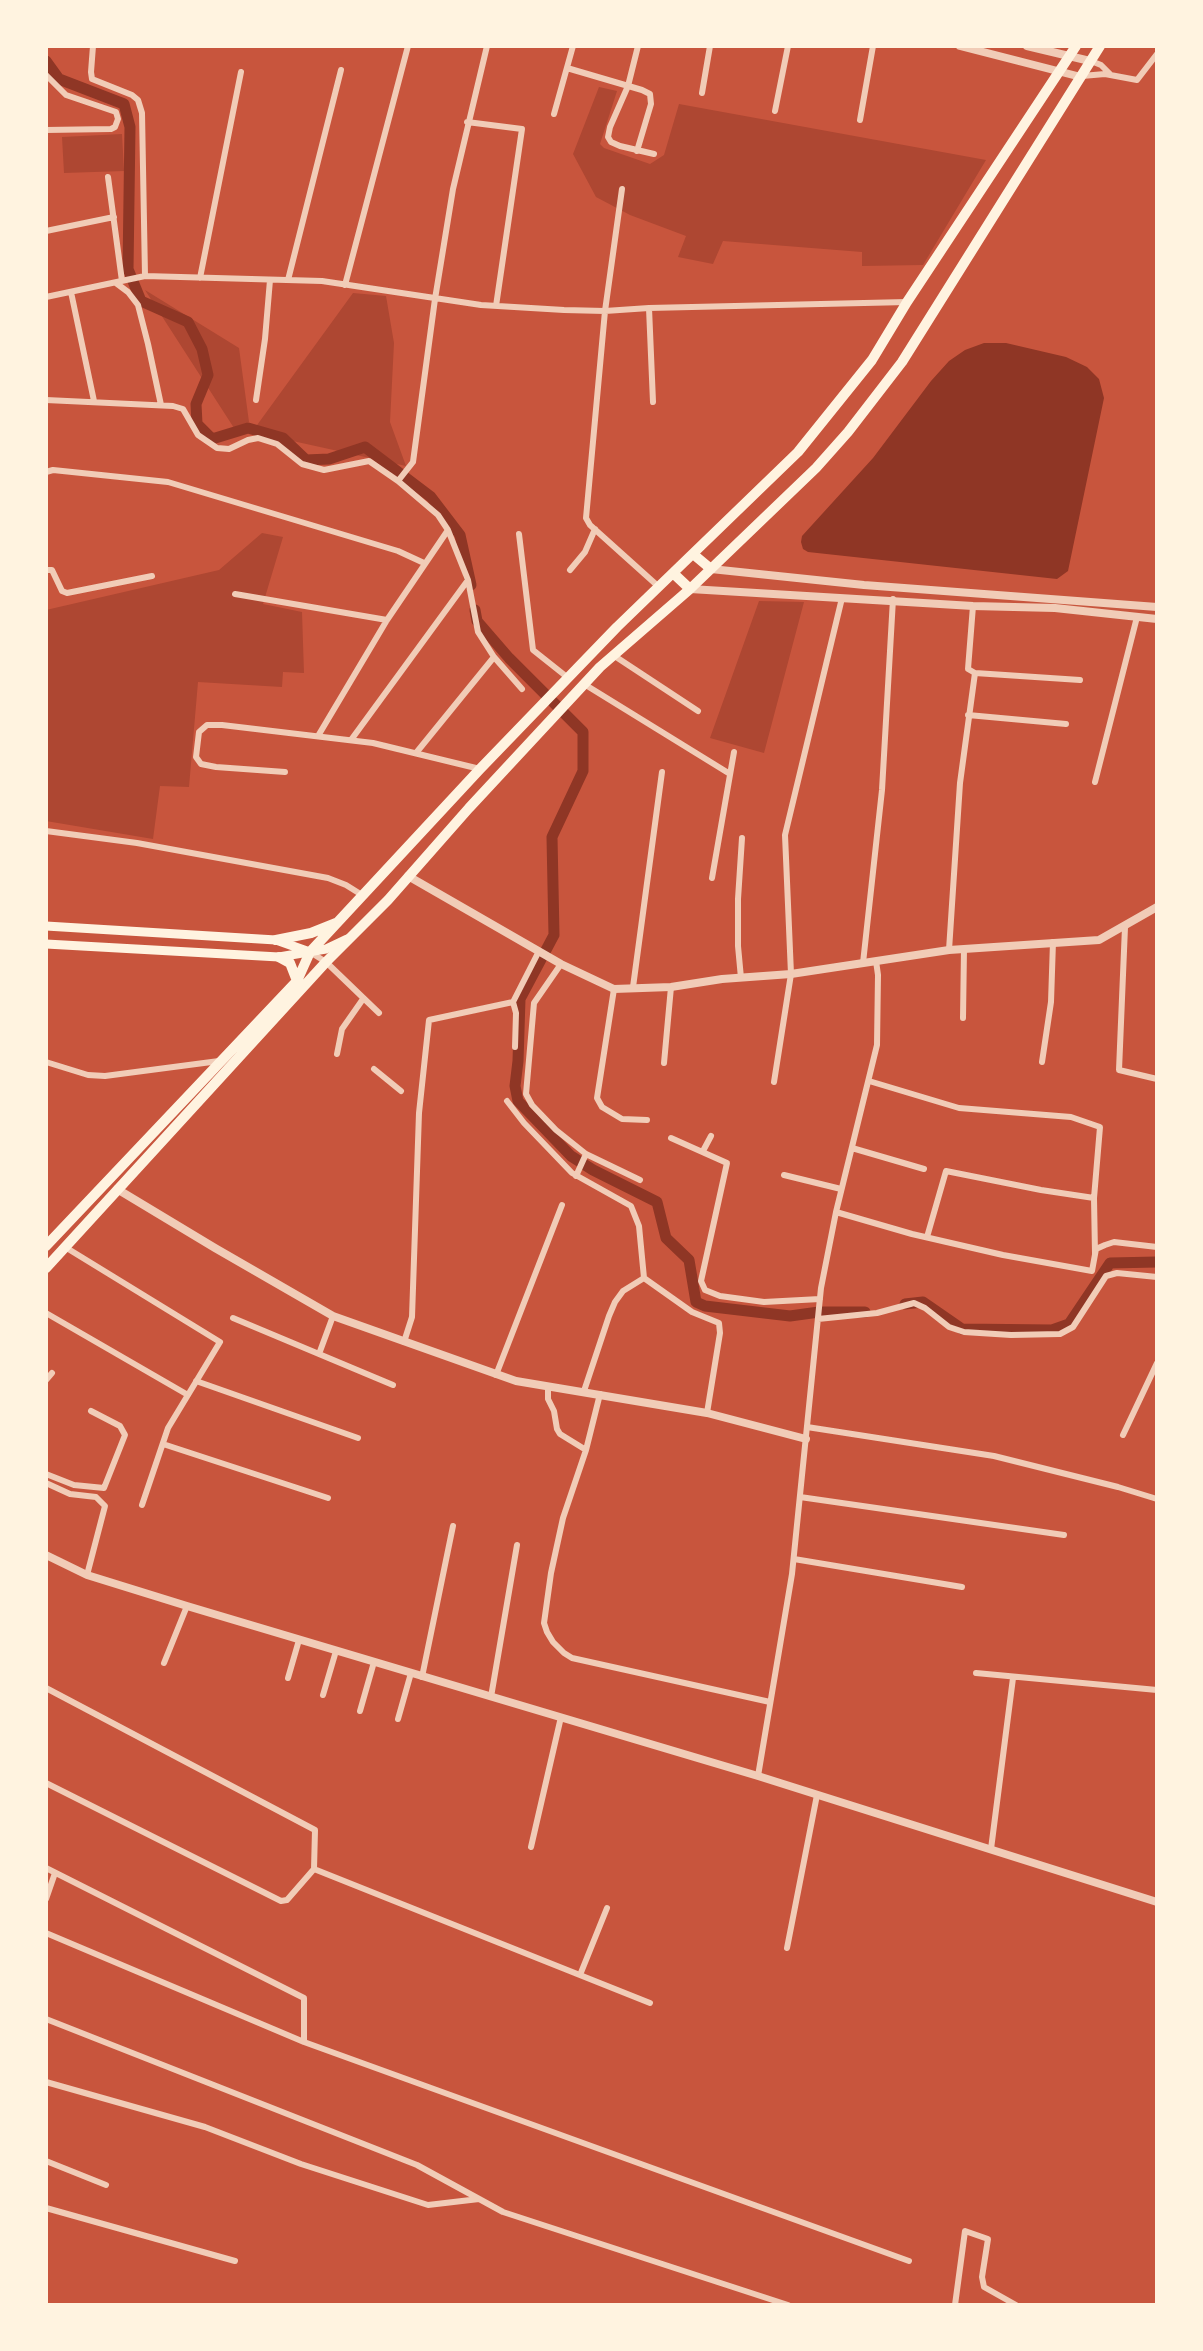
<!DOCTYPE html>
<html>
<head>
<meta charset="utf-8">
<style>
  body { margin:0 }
  #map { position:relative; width:1203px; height:2351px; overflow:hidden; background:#c8553d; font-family:Spectral,serif }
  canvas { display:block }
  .frame { position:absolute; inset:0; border:48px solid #fff3e0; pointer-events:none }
</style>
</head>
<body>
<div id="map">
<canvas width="1203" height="2351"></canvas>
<div class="frame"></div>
</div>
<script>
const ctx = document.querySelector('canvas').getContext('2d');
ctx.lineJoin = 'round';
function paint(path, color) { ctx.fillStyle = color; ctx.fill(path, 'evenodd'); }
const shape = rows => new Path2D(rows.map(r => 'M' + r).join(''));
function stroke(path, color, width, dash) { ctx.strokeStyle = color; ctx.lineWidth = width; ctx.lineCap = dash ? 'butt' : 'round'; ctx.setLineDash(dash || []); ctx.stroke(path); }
paint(shape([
  [599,87,617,91,600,144,604,148,650,164,664,155,679,104,986,160,923,265,862,266,862,252,723,241,713,264,678,257,686,236,630,215,596,197,573,154],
  [122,134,124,171,64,173,62,137],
  [145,290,239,348,249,422,234,428],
  [353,293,386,296,394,343,390,422,406,466,252,432],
  [262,533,283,537,263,604,302,612,304,673,283,672,282,687,198,682,189,787,160,786,153,839,46,821,46,610,219,570],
  [759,601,804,602,764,753,710,738]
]), '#ae4732');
paint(shape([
  [984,343,1006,343,1066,357,1087,367,1099,379,1104,398,1068,571,1057,579,808,552,803,549,801,542,802,536,873,458,931,381,949,361,965,350]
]), '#8f3625');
stroke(shape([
  [46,61,59,79,124,104,130,127,128,269,141,301,188,322,202,349,208,375,196,404,197,424,212,439,248,428,283,438,306,460,329,459,365,447,431,497,460,535,471,585],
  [475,610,477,621,509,658,583,732,583,771,552,837,554,935,520,999,518,1061,515,1086,518,1101,571,1156,593,1170,657,1202,666,1238,689,1260,696,1302,705,1306,790,1316,819,1312,865,1312],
  [905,1304,923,1302,962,1329,1052,1330,1069,1324,1110,1263,1157,1262]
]), '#8f3625', 11);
stroke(shape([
  [93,46,91,72,92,79,132,95,138,100,142,113,145,276],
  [638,46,628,86,610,127,608,137,611,142,620,146,654,154],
  [1091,61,1101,65,1111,75],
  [567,68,642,90,650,94,651,104,637,151],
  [46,75,66,95,116,112,118,119,115,127,111,129,46,130],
  [1082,76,1105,74,1137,80,1157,54],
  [702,93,710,46],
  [775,111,788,46],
  [554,114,573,46],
  [860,120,873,46],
  [467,122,522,129,496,306],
  [108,177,122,281],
  [622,189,605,311,586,518,590,525,659,587],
  [46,231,114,217],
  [200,278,241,72],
  [288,280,341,70],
  [116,283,128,292,138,305,148,344,161,405],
  [345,285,408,46],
  [71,292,94,401],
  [46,297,145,276,322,281,481,305,564,310,605,311,649,308,907,302],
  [649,308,653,402],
  [46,400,173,406,183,409,198,435,217,448,229,449,248,440,258,438,277,444,302,464,324,470,369,461,398,481,438,515,448,530,387,620,318,736],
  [256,400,265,339,270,280],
  [46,472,53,470,168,482,398,551,424,563],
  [398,481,413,462,435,299,453,189,487,46],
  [448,530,468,580],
  [519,534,533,650,567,677],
  [46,570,52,570,62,591,67,593,152,576],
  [570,570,585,552,595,529],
  [235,594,387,620],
  [613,655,698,711],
  [975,673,1080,680],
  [584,684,730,774],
  [968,715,1066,724],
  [351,740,468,580,478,632,494,657,522,689],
  [416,753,494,657],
  [285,772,216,767,201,764,196,757,199,732,207,725,222,725,373,743,480,769],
  [1095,782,1137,617],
  [46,831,137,843,328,878,346,885,362,895],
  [712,878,734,752],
  [1125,927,1119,1070,1157,1079],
  [949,950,960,783,975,673,968,669,973,606],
  [310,952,326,962,379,1013],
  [863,963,882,790,893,599],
  [561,964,534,1003,526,1094,532,1105,556,1130,586,1154,640,1180],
  [741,978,738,946,738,899,742,838],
  [633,987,662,772],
  [614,989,597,1098,602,1107,622,1119,647,1120],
  [513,1002,516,1013,515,1047],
  [963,1018,964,949],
  [337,1054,342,1029,363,999],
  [46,1062,88,1075,105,1076,219,1061],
  [1042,1062,1051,1002,1053,942],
  [664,1063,671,987],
  [374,1069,401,1091],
  [869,1081,959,1108,1071,1117,1100,1127,1094,1198,1095,1254],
  [774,1082,791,974,785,835,842,598],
  [507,1101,524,1123,572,1173,631,1206,639,1226,644,1278,692,1312,719,1323,720,1333,707,1413],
  [671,1138,727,1163,701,1281,705,1290,720,1296,764,1302,820,1299],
  [852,1148,924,1169],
  [703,1151,711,1136],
  [784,1175,841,1189],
  [576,1176,586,1154],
  [836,1212,912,1234,1003,1255,1092,1271,1096,1249,1105,1245,1114,1242,1157,1247],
  [927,1237,946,1171,1041,1190,1094,1198],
  [65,1247,220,1342,168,1428,142,1505],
  [46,1313,188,1395],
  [233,1318,393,1385],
  [818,1319,877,1313,914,1303,925,1308,949,1327,964,1332,1011,1335,1060,1334,1073,1327,1106,1276,1117,1273,1157,1277],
  [404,1342,412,1317,419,1113,429,1020,513,1002,539,951],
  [319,1354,333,1316],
  [496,1375,562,1205],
  [46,1380,52,1373],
  [196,1381,358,1438],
  [548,1386,548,1399,554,1411,557,1429,560,1434,586,1450,563,1518,551,1573,544,1623,547,1632,553,1642,564,1653,572,1658,770,1702],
  [584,1391,609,1316,615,1302,623,1291,644,1278],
  [807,1427,994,1456,1118,1487,1157,1499],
  [1123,1435,1157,1363],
  [163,1444,328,1498],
  [586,1450,600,1394],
  [46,1474,74,1485,104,1488,125,1435,120,1426,91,1411],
  [46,1483,70,1494,96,1497,105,1506,87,1575],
  [800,1497,1064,1535],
  [794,1559,962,1587],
  [164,1663,187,1606],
  [976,1673,1157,1690],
  [422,1677,453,1526],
  [288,1678,299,1640],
  [46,1688,315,1830,314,1869],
  [323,1695,336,1651],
  [491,1697,517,1545],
  [360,1711,374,1662],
  [398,1719,411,1673],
  [758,1776,792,1574,821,1288,836,1212,877,1045,878,975,876,961],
  [46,1783,281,1901,287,1900,314,1869],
  [531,1847,561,1717],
  [991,1849,1013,1678],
  [46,1868,304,1998,304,2042],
  [314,1869,650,2003],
  [46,1899,55,1873],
  [46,1933,304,2042,909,2261],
  [787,1948,817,1795],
  [580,1975,607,1908],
  [46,2019,417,2165,503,2212,788,2305],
  [46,2082,205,2127,301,2164,428,2205,479,2199],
  [46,2161,106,2185],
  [46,2208,235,2261],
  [955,2305,965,2231,988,2239,982,2277,984,2287,1016,2305]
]), '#f1ccb7', 6);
stroke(shape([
  [960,46,1081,77],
  [1027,46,1090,61],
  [711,569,864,585,1157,607],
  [690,589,973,606,1055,608,1157,619],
  [408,876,561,964,614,989,671,987,722,979,791,974,949,950,1099,940,1157,907],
  [117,1189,215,1248,333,1316,516,1381,707,1413,806,1439],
  [46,1555,87,1575,187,1606,758,1776,1157,1902]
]), '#f1ccb7', 8);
stroke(shape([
  [46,926,276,940,307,951],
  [46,944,279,957,326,949,347,939]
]), '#fff3e0', 9);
stroke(shape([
  [693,554,711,569],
  [673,573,690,589],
  [276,940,311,933,336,923],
  [279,957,290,963,297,981],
  [46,1246,297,981,310,952,480,769,617,627,798,452,872,360,907,302,1076,46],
  [46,1268,326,962,388,900,469,808,600,667,690,589,816,468,848,432,902,362,1100,46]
]), '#fff3e0', 10);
</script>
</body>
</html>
